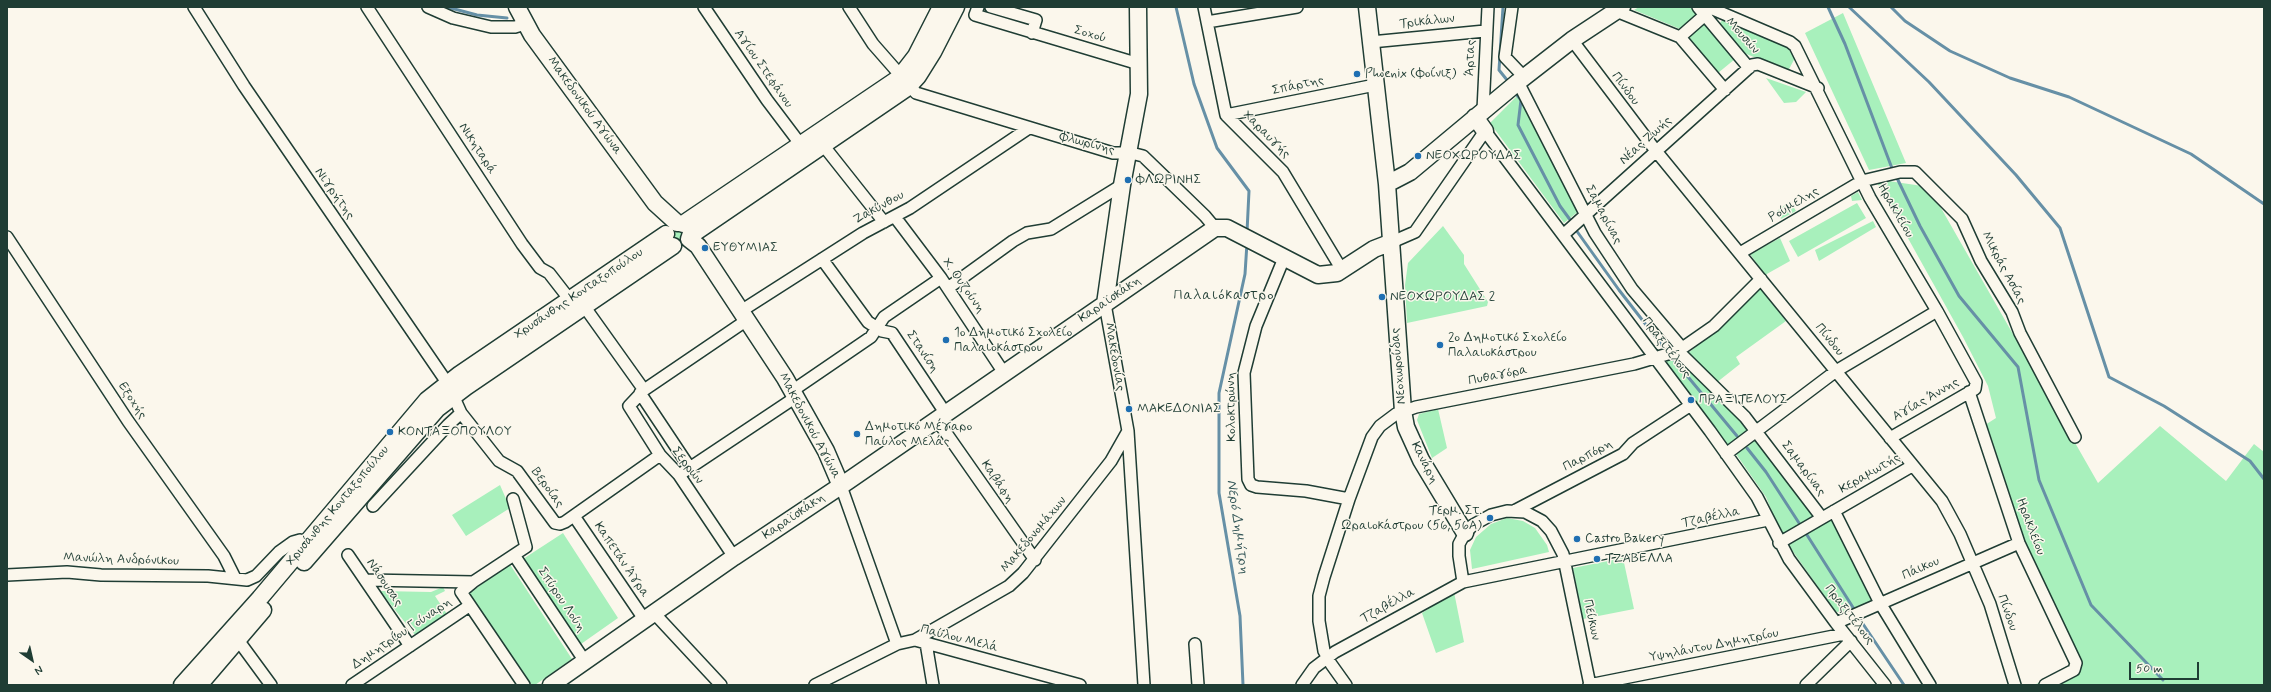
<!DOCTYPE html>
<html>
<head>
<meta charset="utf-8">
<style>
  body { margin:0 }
  #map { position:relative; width:2271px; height:692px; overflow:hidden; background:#fbf7ec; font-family:Mynerve,sans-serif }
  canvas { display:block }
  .frame { position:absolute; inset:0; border:8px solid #1f3d34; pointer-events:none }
  .north { position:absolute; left:12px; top:640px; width:40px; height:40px; -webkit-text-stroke:3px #fbf7ec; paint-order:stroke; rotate:146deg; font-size:11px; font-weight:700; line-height:16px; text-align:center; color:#1f3d34 }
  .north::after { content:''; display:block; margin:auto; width:14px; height:18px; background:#1f3d34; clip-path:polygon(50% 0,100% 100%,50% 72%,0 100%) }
  .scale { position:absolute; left:2129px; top:662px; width:70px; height:18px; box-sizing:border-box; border:2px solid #1f3d34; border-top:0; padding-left:5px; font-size:12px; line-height:14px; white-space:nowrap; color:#1f3d34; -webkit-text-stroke:3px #fbf7ec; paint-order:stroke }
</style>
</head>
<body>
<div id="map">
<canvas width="2271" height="692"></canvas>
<div class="frame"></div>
<div class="north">N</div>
<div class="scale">50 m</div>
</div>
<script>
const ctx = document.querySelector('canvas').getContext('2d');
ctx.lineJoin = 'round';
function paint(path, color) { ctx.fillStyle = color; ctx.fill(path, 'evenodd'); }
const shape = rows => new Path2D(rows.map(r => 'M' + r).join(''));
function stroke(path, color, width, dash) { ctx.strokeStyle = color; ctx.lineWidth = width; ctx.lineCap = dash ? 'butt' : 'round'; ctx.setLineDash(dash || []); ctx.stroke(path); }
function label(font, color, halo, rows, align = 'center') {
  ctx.font = font + ' Mynerve,sans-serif'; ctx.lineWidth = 3; ctx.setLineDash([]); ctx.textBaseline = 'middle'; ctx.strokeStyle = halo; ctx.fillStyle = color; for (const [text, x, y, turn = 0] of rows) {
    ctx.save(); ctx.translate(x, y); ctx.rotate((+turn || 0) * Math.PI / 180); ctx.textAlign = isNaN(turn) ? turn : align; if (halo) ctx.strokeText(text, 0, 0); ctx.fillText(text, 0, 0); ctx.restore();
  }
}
paint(shape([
  [1639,7,1692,7,1735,59,1718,73,1680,29,1634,10],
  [1843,13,1906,163,1869,170,1805,33],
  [1724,18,1791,46,1796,56,1788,71,1744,53,1720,23],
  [1766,78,1806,92,1796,102,1784,103],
  [1520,93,1580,210,1564,223,1490,123],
  [1875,179,1929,187,2098,483,2160,426,2226,481,2254,444,2264,452,2264,685,2034,685,2072,667,2052,625,1985,425,1996,418,1988,386,1963,337],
  [1858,192,1862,200,1852,201,1851,196],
  [1790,201,1796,211,1781,219,1777,211],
  [1857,203,1866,218,1798,257,1789,241],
  [1873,221,1876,227,1819,261,1815,250],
  [1443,226,1464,255,1464,264,1488,302,1487,306,1407,323,1405,285,1408,263],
  '670 236a7 7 0 1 1 14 0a7 7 0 1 1-14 0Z',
  [1780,238,1790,261,1765,275,1750,254],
  [1760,287,1786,321,1736,357,1740,364,1716,383,1686,355,1721,325],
  [1677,355,1752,429,1729,447,1665,360],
  [1438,409,1447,448,1432,458,1417,420,1419,414],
  [1758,437,1818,516,1782,536,1766,497,1736,454],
  [500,485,510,508,466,536,452,515],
  [1833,517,1877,600,1845,615,1835,611,1787,543],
  [1507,518,1523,521,1535,528,1547,545,1549,552,1472,569,1470,550,1476,537,1491,524],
  [563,533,618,618,581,644,523,559],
  [1623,558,1634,609,1583,619,1573,568],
  [509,563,572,659,535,685,532,685,469,594],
  [443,587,445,591,435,596,447,614,415,635,380,591,431,592],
  [1454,592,1464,642,1436,653,1422,613]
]), '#a8f0bc');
stroke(shape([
  [447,7,477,15,507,18],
  [1176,7,1194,84,1217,148,1249,191,1247,232],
  [1503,7,1499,70,1507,80],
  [1828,7,1845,44,1893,171],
  [1849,7,1929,82,2016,175,2060,228,2109,377,2164,406,2250,461,2264,479],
  [1891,7,1905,21,1950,51,2010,78,2069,97,2191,154,2264,204],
  [1516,94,1521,100,1518,125,1560,206,1571,221],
  [1896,176,1920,226,1959,296,2018,367,2039,480,2091,605,2163,680],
  [1576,230,1619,290,1664,348],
  [1674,360,1737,436],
  [1747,448,1766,472,1799,523],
  [1807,535,1854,609],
  [1859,618,1904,685],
  [1243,685,1240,616,1219,493,1219,393,1245,274,1247,243]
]), '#6690a6', 3);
const street = shape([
  [194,7,244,86,448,384,461,413,499,461,517,471,555,523,560,524,565,522,660,455],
  [367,7,522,244,540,268,549,273,570,300],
  [428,7,453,18,491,27,515,27,525,24],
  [704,7,767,100,801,145],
  [849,7,873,44,916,93,1113,153,1131,153,1143,156,1205,216,1215,228],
  [978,7,975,15,1139,64],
  [991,7,1036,20,1032,33],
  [1204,7,1226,115,1283,172,1342,270],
  [1512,7,1505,57,1524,77],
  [1698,7,1749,68],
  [1708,7,1790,42,1795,46,1870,198,1937,311,1976,382,1975,389,1890,438],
  [1616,11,1680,37,1725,90],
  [1207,22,1297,7],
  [1680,37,1705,15],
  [1572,40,1656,151,1942,501,1960,534,1990,604,2015,685],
  [1371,42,1485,31],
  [1518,82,1595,233,1632,289,1682,348],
  [1483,110,1488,7],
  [1226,115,1375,85],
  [823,145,884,222],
  [895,217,941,278,1004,373],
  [1563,235,1752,65,1758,64,1818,88],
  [7,237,128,421,224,556,235,578],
  [1392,242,1415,232,1485,131,1710,431,1757,497,1789,559,1836,623,1885,685],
  [1740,253,1862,181,1900,172,1915,172,1962,219,1981,261,2012,312,2020,333,2075,437],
  [1284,258,1256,326,1244,373,1248,479,1251,485,1257,487,1306,491,1349,499],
  [822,259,868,322,882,331,892,333,946,414],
  [948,288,1013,241,1027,233,1051,229,1122,185],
  [1105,304,1128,431,1144,685],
  [584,306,644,390],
  [741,311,863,233,910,208,1029,128],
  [1678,351,1745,417,1822,518],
  [792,391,871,337,884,317,941,278],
  [1969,392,2019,543,2076,663,2074,670,2045,685],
  [640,393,690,468],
  [937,420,1035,560],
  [1726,454,1836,371,1937,311],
  [679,475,796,397],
  [841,486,897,644],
  [513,499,526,547,473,582,461,592,524,685],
  [373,506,448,425,461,413],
  [1514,511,1623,454,1633,443,1691,405],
  [1834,511,1880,603,1930,685],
  [574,516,644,619],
  [1779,543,1912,466],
  [348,555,410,646],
  [514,555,584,660],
  [734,557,679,475,660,455,629,406,644,390,747,320],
  [7,575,67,572,101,575,208,576,247,580,256,576,279,552,293,542,300,540,306,543],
  [367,580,473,582],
  [1463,582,1459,556,1459,544,1465,533,1473,525,1491,515,1507,511,1525,512,1542,521,1551,531,1563,554,1590,685],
  [654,613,721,685],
  [1836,623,2019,543],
  [238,640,271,685],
  [915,640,1009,586,1023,573,1111,461,1128,431],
  [926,643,933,685],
  [1195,644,1198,685],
  [352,685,469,606],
  [815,685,897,644,915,640,1080,685],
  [1302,685,1314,668,1335,652,1463,582,1768,520],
  [1346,685,1331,664,1324,651,1319,621,1319,596,1324,577,1349,499,1372,437,1380,426,1396,414,1416,407,1634,364,1678,351,1714,326,1761,279],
  [1589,685,1844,634],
  [1806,685,1851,641]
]);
const secondary = shape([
  [517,7,532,35,655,203,677,223],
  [1367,7,1387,184,1403,411,1406,427,1421,460,1465,533],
  [1475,117,1485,131],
  [1387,184,1410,172,1518,82,1572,40,1622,7],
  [683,224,899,78,916,56,941,7],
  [690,236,907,88,918,76,933,52,956,7],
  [689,239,698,246,785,378,826,451,841,486],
  [1105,304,1122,185,1139,94,1138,7],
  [304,562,437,409,466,387,673,246],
  [182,685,260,598,427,400,460,374,666,234],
  [199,685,263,610],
  [551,685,734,557,848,481,1215,228,1227,228,1318,275,1337,273,1374,249,1392,242]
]);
stroke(street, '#1f3d34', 14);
stroke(secondary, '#1f3d34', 19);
stroke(street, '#fbf7ec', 11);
stroke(secondary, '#fbf7ec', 16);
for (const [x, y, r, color] of [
  [1357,74,4,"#1f6fb2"],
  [1418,156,4,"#1f6fb2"],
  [1128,180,4,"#1f6fb2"],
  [705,248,4,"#1f6fb2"],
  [1382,297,4,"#1f6fb2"],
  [946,340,4,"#1f6fb2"],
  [1440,345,4,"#1f6fb2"],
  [1691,400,4,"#1f6fb2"],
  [1129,409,4,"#1f6fb2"],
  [390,432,4,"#1f6fb2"],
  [857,434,4,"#1f6fb2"],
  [1490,518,4,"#1f6fb2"],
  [1577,539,4,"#1f6fb2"],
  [1597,559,4,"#1f6fb2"]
]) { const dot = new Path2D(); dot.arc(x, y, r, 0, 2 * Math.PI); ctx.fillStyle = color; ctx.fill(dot); stroke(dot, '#fbf7ec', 1.5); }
label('13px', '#1f3d34', '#fbf7ec', [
  ["Τρικάλων",1427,22,-6],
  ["Σοχού",1090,35,16],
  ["Μουσών",1742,36,48],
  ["Άρτας",1471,58,-88],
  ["Αγίου Στεφάνου",763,69,55],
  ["Σπάρτης",1298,86,-12],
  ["Πίνδου",1625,89,53],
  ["Μακεδονικού Αγώνα",584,106,54],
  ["Χαραυγής",1266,135,45],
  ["Νέας Ζωής",1646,141,-42],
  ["Φλωρίνης",1087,144,15],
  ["Νικηταρά",477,149,57],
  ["Νιγρήτης",334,194,55],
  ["Ρούμελης",1794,205,-31],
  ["Ζακύνθου",879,208,-29],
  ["Ηρακλείου",1895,211,60],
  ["Σαμαρίνας",1603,215,62],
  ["Μικράς Ασίας",2003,268,62],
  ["Χ. Ουζούνη",963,286,55],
  ["Χρυσάνθης Κονταξοπούλου",579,294,-34],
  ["Καραϊσκάκη",1110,300,-34],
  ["Πίνδου",1829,340,51],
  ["Πραξιτέλους",1666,348,53],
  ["Στανίση",922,352,56],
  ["Μακεδονίας",1114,357,80],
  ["Νεοχωρούδας",1399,366,-95],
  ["Πυθαγόρα",1498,376,-11],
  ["Αγίας Άννης",1926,400,-30],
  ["Εξοχής",132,401,57],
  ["Κολοκτρώνη",1232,407,-91],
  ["Μακεδονικού Αγώνα",809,426,62],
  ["Παρπόρη",1588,456,-28],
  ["Κανάρη",1424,463,63],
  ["Σερρών",687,466,52],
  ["Σαμαρίνας",1803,469,53],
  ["Κεραμωτής",1870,474,-30],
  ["Καβάφη",997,482,56],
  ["Βεροίας",547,488,54],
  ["Χρυσάνθης Κονταξοπούλου",338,506,-50],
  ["Καραϊσκάκη",794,517,-34],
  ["Τζαβέλλα",1711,518,-12],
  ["Ηρακλείου",2030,527,69],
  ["Μακεδονομάχων",1034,535,-50],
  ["Μανώλη Ανδρόνικου",121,560,2],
  ["Καπετάν Άγρα",621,560,56],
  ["Πάικου",1921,569,-24],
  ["Νάσουσας",384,583,56],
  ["Σπύρου Λούη",561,600,56],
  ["Τζαβέλλα",1388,606,-29],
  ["Πίνδου",2007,613,70],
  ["Πραξιτέλους",1849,615,52],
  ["Πεύκων",1591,620,78],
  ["Δημητρίου Γούναρη",402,634,-34],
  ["Παύλου Μελά",959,639,14],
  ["Υψηλάντου Δημητρίου",1714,646,-11]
]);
label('13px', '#1f3d34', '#fbf7ec', [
  ["Phoenix (Φοίνιξ)",1365,74],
  ["ΝΕΟΧΩΡΟΥΔΑΣ",1426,156],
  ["ΦΛΩΡΙΝΗΣ",1136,180],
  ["ΕΥΘΥΜΙΑΣ",713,248],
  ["ΝΕΟΧΩΡΟΥΔΑΣ 2",1390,297],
  ["1ο Δημοτικό Σχολείο",954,333],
  ["Παλαιοκάστρου",954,348],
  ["2ο Δημοτικό Σχολείο",1448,338],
  ["Παλαιοκάστρου",1448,353],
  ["ΠΡΑΞΙΤΕΛΟΥΣ",1699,400],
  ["ΜΑΚΕΔΟΝΙΑΣ",1137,409],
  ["Δημοτικό Μέγαρο",865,427],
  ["Παύλος Μελάς",865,442],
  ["ΚΟΝΤΑΞΟΠΟΥΛΟΥ",398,432],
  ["Τερμ. Στ.",1482,511,"right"],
  ["Ωραιοκάστρου (56, 56Α)",1482,526,"right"],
  ["Castro Bakery",1585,539],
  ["ΤΖΑΒΕΛΛΑ",1605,559]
], 'left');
ctx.letterSpacing = '1px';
label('14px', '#1f3d34', '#fbf7ec', [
  ["Παλαιόκαστρο",1224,296]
]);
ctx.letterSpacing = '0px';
label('italic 14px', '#37595a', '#fbf7ec', [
  ["Νερό Δημήτρη",1237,527,82]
]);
</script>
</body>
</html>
